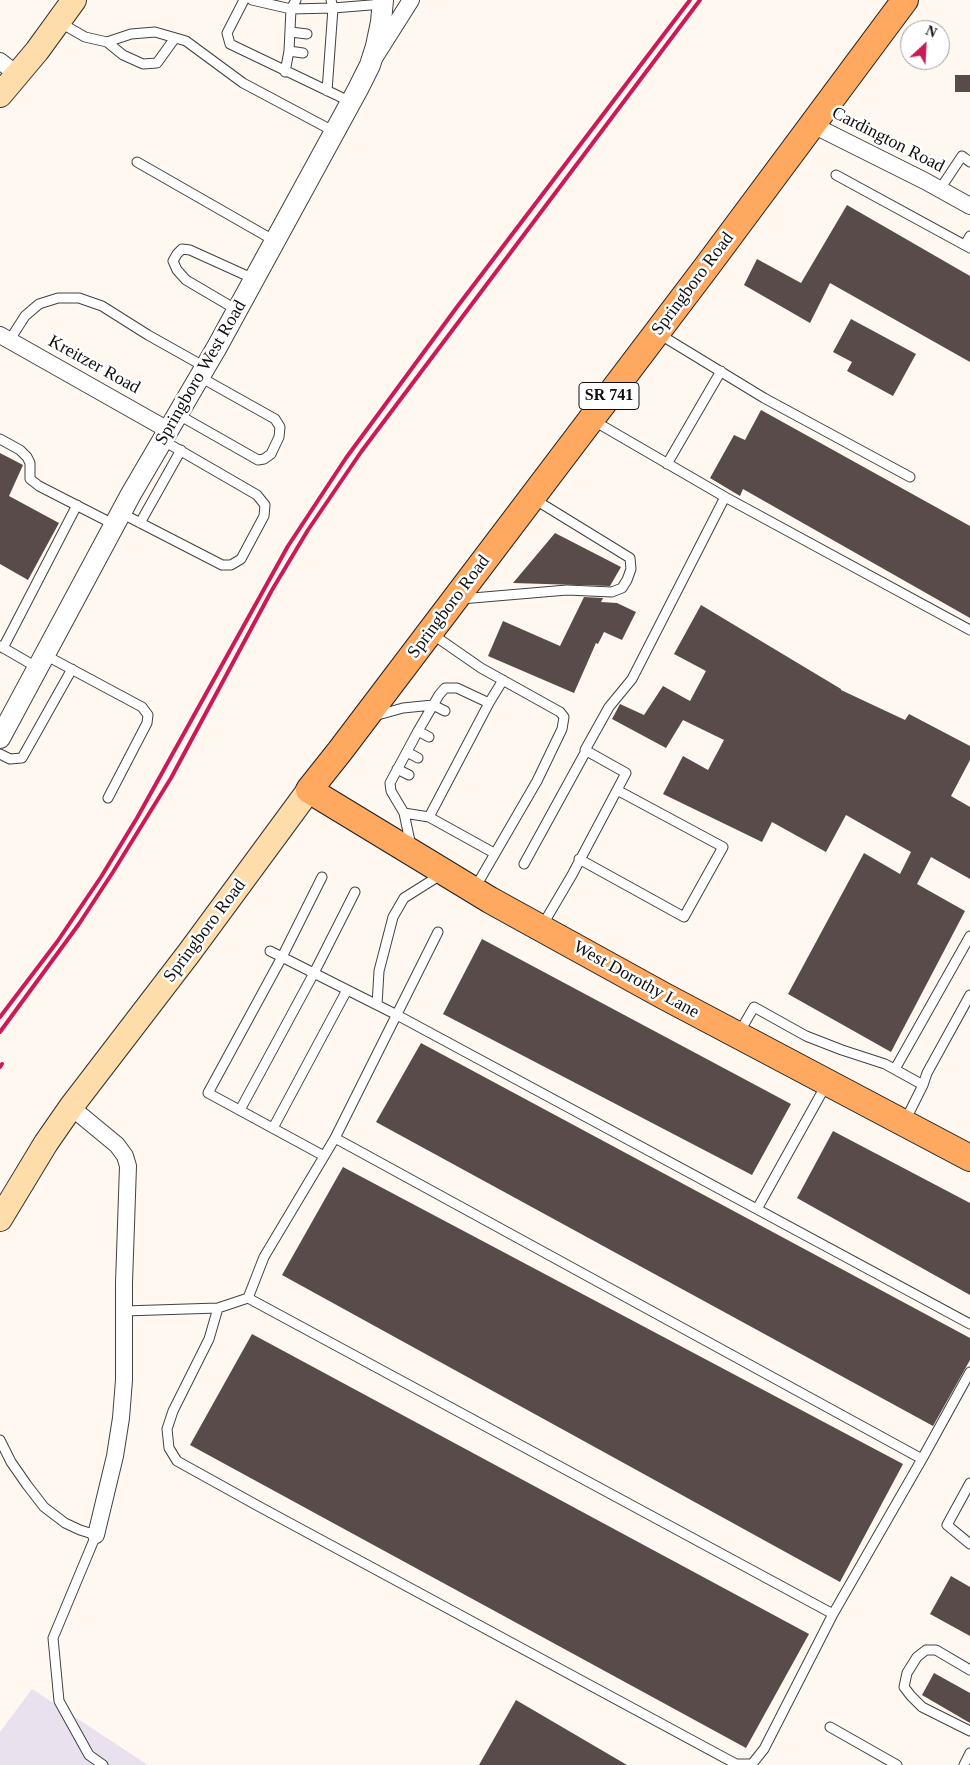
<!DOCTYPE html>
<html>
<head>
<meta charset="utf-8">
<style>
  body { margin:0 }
  #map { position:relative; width:970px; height:1765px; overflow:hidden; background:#fff8f0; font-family:"Times New Roman",serif }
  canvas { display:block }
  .north { position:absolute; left:900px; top:20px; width:50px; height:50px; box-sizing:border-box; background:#fff; border:1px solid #9f9f9f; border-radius:50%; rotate:25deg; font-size:14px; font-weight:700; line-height:20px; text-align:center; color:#0f0f0f }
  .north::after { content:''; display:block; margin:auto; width:18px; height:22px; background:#cc1957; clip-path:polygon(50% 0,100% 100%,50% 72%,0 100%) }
</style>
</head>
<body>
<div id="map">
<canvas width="970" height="1765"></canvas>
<div class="north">N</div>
</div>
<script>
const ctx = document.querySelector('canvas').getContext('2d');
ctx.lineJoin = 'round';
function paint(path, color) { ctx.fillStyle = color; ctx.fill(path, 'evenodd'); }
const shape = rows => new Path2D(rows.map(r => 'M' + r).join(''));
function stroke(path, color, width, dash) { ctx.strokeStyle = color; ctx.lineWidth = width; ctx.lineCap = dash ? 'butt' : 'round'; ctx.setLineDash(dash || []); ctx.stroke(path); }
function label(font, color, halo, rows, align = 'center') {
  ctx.font = font + ' "Times New Roman",serif'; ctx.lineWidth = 5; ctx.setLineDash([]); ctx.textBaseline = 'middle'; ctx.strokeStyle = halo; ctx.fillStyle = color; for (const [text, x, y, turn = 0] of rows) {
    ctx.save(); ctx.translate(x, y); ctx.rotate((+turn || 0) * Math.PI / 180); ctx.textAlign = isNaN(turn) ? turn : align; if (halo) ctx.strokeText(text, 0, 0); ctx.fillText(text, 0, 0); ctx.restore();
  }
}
paint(shape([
  [32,1689,148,1765,0,1765,0,1732]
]), '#e9e2ee');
paint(shape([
  [955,75,970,75,970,92,955,92],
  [847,205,970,276,970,362,830,283,810,323,744,285,757,259,801,283],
  [851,319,916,354,893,396,847,371,852,362,833,352],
  [761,410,970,526,970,618,743,489,740,496,710,478,734,435,745,440],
  [0,453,23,465,9,496,59,523,28,580,0,564],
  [555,533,621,567,610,586,513,583],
  [584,597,603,598,601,602,617,603,636,612,622,640,604,632,598,644,596,643,574,693,488,656,503,621,560,646],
  [701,605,841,689,841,690,905,720,909,714,970,746,970,760,951,796,970,807,970,879,931,857,917,884,965,911,891,1052,788,994,864,853,900,874,911,852,846,815,826,852,772,822,762,842,663,794,683,756,708,770,724,740,683,720,666,748,612,719,620,704,644,715,663,686,690,701,706,671,674,654],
  [482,939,791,1104,752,1175,443,1014],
  [421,1043,970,1338,970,1360,933,1426,376,1122],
  [833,1131,970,1203,970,1295,797,1198],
  [343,1167,903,1464,840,1582,282,1275],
  [252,1334,809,1634,746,1748,190,1445],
  [951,1576,970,1587,970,1636,930,1614],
  [934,1673,970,1693,970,1723,922,1695],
  [516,1700,627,1765,479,1765]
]), '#584b4a');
const service = shape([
  [244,0,227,33,230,44,351,102],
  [252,0,291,9,289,51,285,72],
  [296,0,291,9,333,8,327,91],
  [331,0,333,8,383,4],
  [59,22,85,37,107,42,131,34,155,32,186,41,243,83,335,132],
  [291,32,307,34],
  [107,42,123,55,143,64,157,63,175,38],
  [289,51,303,53],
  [137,162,275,241],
  [836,175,970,248],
  [940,189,962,156,970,162],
  [965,245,970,236],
  [237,310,186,280,177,270,173,261,177,254,182,249,190,250,254,279],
  [659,334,764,398,910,477],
  [9,341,25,316,39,304,58,298,79,298,102,306,148,335,205,367],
  [177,414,258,460,264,459,271,454,279,437,280,427,275,419,200,377],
  [0,439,20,450,27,457,30,463,30,479,39,486,115,525],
  [667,464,721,371],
  [725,497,970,630],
  [121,513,222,565,231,565,241,559,264,516,265,505,257,495,162,440],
  [140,523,181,450],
  [461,599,567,590,612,592,622,588,627,580,631,569,630,558,534,499],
  [432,634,481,668,560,712,564,717,562,729,537,781,475,888],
  [0,646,38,668],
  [3,648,77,505],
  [45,655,142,707,148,715,147,723,108,798],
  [374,716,403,708,433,705,445,711],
  [418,731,429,737],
  [407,752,418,758],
  [0,754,10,759,22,758,72,669],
  [397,769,409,775],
  [404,813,429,817,489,703,503,680],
  [429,817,494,853],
  [411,846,404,813,391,791,390,783,418,731,439,695,445,688,457,688,489,703],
  [579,859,684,917,723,847,617,790],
  [524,864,586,751],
  [322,877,282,957,208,1093,324,1156],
  [542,926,572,875,626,773,585,750,609,707,632,679,725,497,594,421],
  [270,951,397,1015,970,1324],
  [377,1005,379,971,393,917,404,898,442,874],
  [739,1033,754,1007,806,1036,842,1050,885,1064,923,1085,905,1121],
  [895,1069,970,936],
  [923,1085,927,1073,970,995],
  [240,1110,314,973,355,892],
  [273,1128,347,990],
  [757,1209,826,1085],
  [248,1298,264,1257,335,1138,438,932],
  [218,1308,209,1339,173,1411,167,1429,169,1448,177,1461,260,1507,736,1764,752,1764,764,1749,833,1614],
  [124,1311,218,1308,248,1298,833,1614,922,1459,335,1138],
  [0,1440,11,1462,27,1485,44,1507,65,1523,80,1530,96,1535,53,1638,59,1701,89,1755,103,1765],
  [922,1459,970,1372],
  [970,1483,947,1525,970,1544],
  [970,1670,936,1650,926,1650,917,1657,907,1673,904,1687,911,1696,922,1707,970,1731],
  [830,1727,897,1765],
  [964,1765,970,1753]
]);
const minor = shape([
  [375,57,411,0],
  [0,61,18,75],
  [813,125,925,181,970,206],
  [0,335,168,430],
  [71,1107,117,1145,125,1156,128,1166,124,1283,124,1380,121,1418,115,1456,96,1535]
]);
const tertiary = shape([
  [0,738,131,494,217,347,358,89,370,65,376,46,381,22,383,0]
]);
const secondary = shape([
  [0,95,37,51,74,0],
  [0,1219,46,1143,71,1107,189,953,309,790]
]);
const primary = shape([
  [905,0,708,265,340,751,309,790,490,900,664,996,970,1158]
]);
stroke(service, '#424242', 11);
stroke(minor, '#424242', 18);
stroke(tertiary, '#424242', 22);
stroke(secondary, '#313131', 26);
stroke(primary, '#202020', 28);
stroke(service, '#fff', 9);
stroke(minor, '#fff', 16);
stroke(tertiary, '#fff', 20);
stroke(secondary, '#ffddab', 24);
stroke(primary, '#ffa960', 26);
stroke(shape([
  [0,1017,57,942,101,877,137,818,288,546,346,458,457,307,690,0],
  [0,1032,79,924,113,872,171,778,272,590,308,530,361,452,700,0],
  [0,1067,2,1064]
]), '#cc1957', 4);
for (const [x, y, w] of [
  [609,396,60]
]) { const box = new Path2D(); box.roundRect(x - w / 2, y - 13.5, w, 27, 4); ctx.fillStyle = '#fff'; ctx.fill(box); stroke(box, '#0f0f0f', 1); }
label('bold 16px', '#0f0f0f', null, [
  ["SR 741",609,396]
]);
label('18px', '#0f0f0f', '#fff', [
  ["Cardington Road",888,140,27],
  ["Springboro Road",693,284,-53],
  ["Kreitzer Road",94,365,29],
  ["Springboro West Road",201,373,-60],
  ["Springboro Road",449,607,-53],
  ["Springboro Road",205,931,-53],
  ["West Dorothy Lane",636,980,29]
]);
</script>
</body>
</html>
